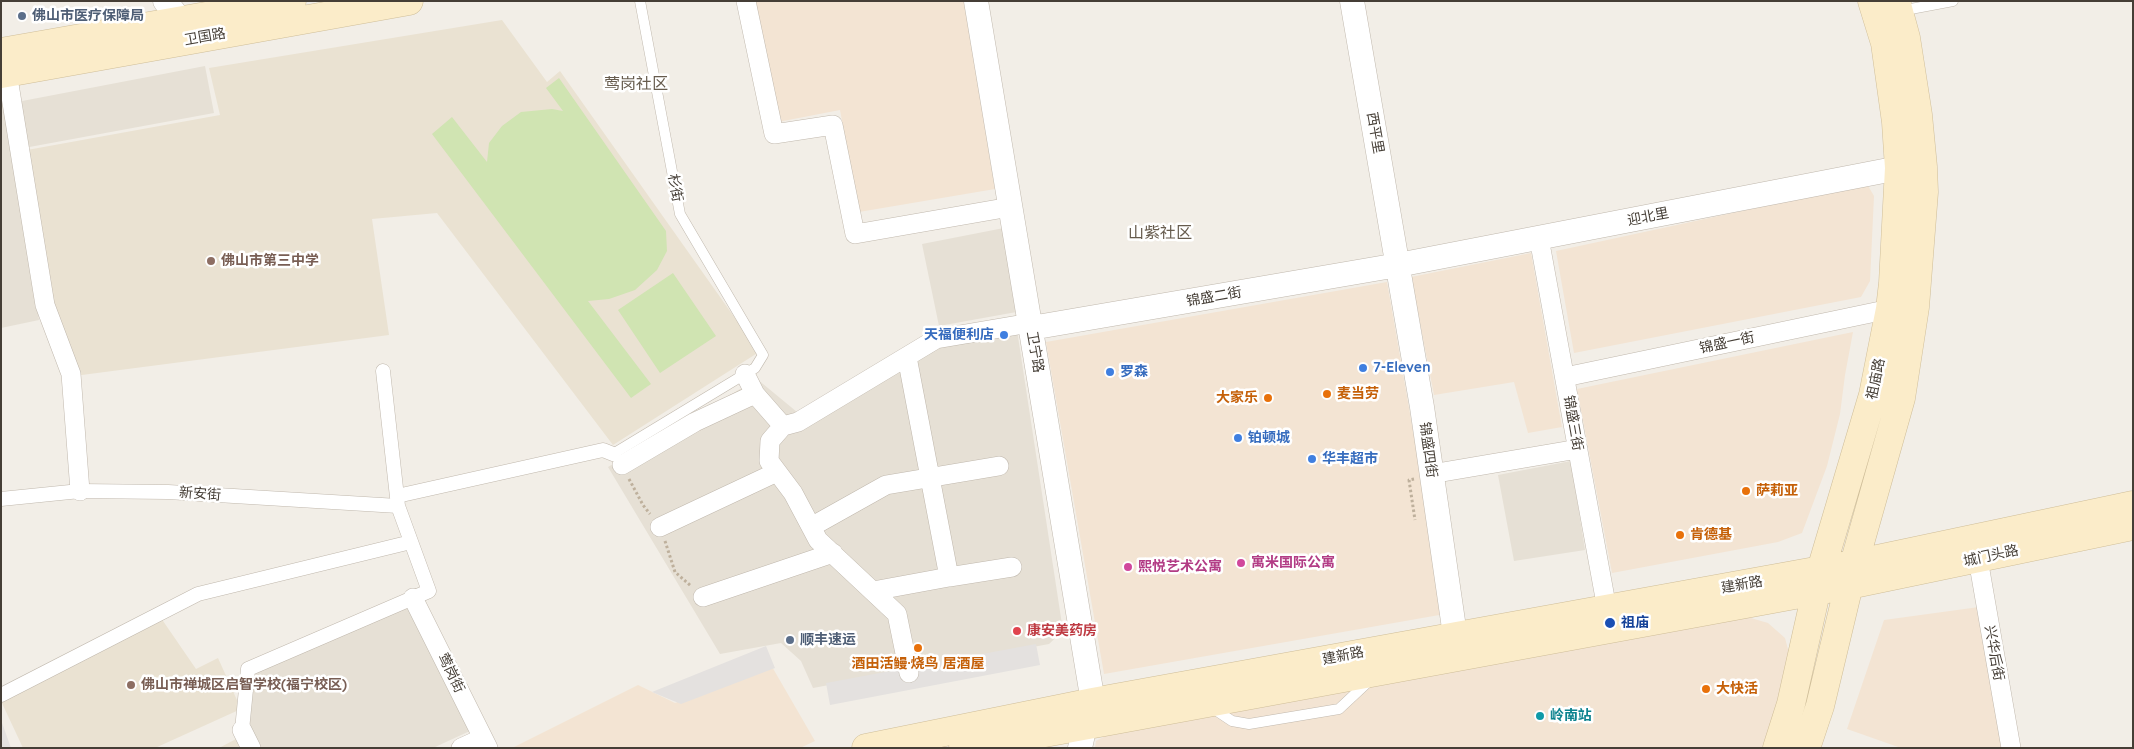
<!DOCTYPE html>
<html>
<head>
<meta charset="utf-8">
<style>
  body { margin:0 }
  #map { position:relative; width:2134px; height:749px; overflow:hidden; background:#f2eee7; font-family:Quicksand,sans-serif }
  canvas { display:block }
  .frame { position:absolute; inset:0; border:2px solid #453e36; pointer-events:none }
</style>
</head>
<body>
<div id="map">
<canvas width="2134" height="749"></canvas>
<div class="frame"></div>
</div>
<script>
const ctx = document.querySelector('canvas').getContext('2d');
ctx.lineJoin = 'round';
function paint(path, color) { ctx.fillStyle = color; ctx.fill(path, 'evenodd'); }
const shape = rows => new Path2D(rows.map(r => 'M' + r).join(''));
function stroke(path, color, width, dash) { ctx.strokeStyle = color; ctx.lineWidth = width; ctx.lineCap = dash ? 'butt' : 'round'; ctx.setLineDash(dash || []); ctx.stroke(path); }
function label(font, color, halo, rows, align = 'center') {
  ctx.font = font + ' Quicksand,"Noto Sans SC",sans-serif'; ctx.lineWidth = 5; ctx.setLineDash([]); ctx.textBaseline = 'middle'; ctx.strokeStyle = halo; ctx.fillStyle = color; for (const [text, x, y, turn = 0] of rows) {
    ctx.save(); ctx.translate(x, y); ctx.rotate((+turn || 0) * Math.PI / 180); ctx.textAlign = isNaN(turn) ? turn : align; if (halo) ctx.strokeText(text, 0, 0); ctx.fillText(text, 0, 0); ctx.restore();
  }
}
paint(shape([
  [205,66,214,113,24,148,17,102],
  [8,102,39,320,1,328,1,104],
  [1009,227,1022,311,939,326,922,244],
  [1015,317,1063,631,1049,644,813,688,801,661,781,643,720,654,608,467,757,379,797,412,931,331],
  [1571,461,1585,550,1514,561,1498,475],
  [409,603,472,730,433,748,259,748,246,720,252,672]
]), '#e6e0d5');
paint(shape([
  [752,1,964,1,995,189,859,212,840,110,778,122],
  [1867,184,1874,196,1870,281,1861,297,1574,353,1556,251],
  [1531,253,1562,427,1528,433,1514,382,1434,395,1411,277],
  [1387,282,1445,614,1104,674,1046,342],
  [1853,332,1845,375,1840,414,1827,466,1802,533,1778,542,1612,573,1577,389],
  [1979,607,2003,748,1901,748,1847,729,1884,620],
  [1740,615,1768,623,1785,638,1791,661,1763,748,1095,748,1096,741,1126,725],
  [771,665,815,741,800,748,512,748,638,685,675,703]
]), '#f3e4d3');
paint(shape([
  [502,20,547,82,560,71,759,352,613,445,437,213,372,219,389,335,74,376,51,304,27,150,220,115,209,68],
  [161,618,196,669,218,658,241,709,155,748,23,748,1,701],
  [236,739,240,748,219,748]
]), '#eae2d2');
paint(shape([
  [559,78,666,231,667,251,657,270,635,290,609,299,588,301,651,384,631,398,432,134,452,117,487,162,489,143,502,126,521,112,552,109,563,111,546,88],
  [673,273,716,336,660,373,618,310]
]), '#d0e4b2');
paint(shape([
  [1036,644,1040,665,830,705,826,683],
  [766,646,775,668,681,704,652,692],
  [1,720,11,748,1,748]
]), '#e4e1df');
const service = shape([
  [1900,11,1953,1],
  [613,454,755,368,763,355,680,214,640,1],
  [1211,707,1232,721,1249,724,1339,709,1369,681]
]);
const pedestrian = shape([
  [397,496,603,450,613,454],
  [1,499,80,491,168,492,398,506],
  [1,695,198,594,411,542],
  [242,730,248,669,429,591,398,506,383,371]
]);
const minor = shape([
  [746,1,774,134,833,125,855,234,1010,207],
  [7,72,45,305,71,374,80,491],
  [1539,238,1607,609],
  [745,374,755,394,783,426,798,422,936,339,1030,323],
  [1565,377,1890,309],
  [783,426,770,441,769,461,793,493,818,540,897,614,909,673],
  [622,465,695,422,755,394],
  [1431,474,1578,449],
  [660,527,777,472],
  [811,527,886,485,999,466],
  [1978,559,2011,748],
  [949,577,1012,567],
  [873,591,949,577,907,357],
  [703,597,833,553],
  [413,598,488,748],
  [242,730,251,748],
  [461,748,483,738]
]);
const tertiary = shape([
  [165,1,182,22],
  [976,1,1093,702],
  [1352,1,1422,407,1455,635],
  [1031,328,1398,265,1899,168],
  [1080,748,1085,725]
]);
const secondary = shape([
  [1,52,292,1],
  [1,74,409,1],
  [866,748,1093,702,1854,564,2133,505],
  [963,748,1849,585,2133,526],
  [1777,748,1791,704,1821,570,1873,395,1890,309,1893,283,1899,168,1896,122,1885,43,1872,1],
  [1806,748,1820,706,1854,564,1901,398,1915,307,1924,192,1923,167,1918,115,1906,38,1896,1]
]);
stroke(service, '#c0b8ad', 11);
stroke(pedestrian, '#c0b8ad', 15);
stroke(minor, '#c0b8ad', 20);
stroke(tertiary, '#c0b8ad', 25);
stroke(secondary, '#cfbe99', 29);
stroke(shape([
  [629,479,643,505,650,514],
  [1414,479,1409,480,1415,520],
  [665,541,675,572,691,586]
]), '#beb09c', 3, [2.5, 2.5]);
stroke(service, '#fff', 10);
stroke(pedestrian, '#fff', 14);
stroke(minor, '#fff', 19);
stroke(tertiary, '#fff', 24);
stroke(secondary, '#fbecc9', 28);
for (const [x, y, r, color] of [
  [22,16,5,"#5c6f8a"],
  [211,261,5,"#8d6e63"],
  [1004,335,5,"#3f7fe0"],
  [1363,368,5,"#3f7fe0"],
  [1110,372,5,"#3f7fe0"],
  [1327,394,5,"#e8710a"],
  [1268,398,5,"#e8710a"],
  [1238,438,5,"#3f7fe0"],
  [1312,459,5,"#3f7fe0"],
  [1746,491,5,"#e8710a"],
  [1680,535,5,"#e8710a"],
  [1241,563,5,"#d1479c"],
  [1128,567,5,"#d1479c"],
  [1610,623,6,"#1a4fb4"],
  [1017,631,5,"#e0444e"],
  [790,640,5,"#5c6f8a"],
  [918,648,5,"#e8710a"],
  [131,685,5,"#8d6e63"],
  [1706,689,5,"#e8710a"],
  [1540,716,5,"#0f9aa8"]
]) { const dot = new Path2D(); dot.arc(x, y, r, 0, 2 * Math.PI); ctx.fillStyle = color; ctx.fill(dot); stroke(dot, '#fff', 2); }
label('bold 14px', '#4e5e75', '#fff', [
  ["佛山市医疗保障局",32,16],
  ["顺丰速运",800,640]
], 'left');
label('14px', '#453e36', '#fff', [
  ["卫国路",205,37,-10],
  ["西平里",1375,133,80],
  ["杉街",675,188,79],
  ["迎北里",1648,217,-11],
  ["锦盛二街",1214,297,-10],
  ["锦盛一街",1727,343,-12],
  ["卫宁路",1035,352,80],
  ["祖庙路",1876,379,-78],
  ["锦盛三街",1573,423,80],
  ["锦盛四街",1428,450,82],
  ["新安街",200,494,4],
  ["城门头路",1991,556,-12],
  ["建新路",1742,585,-10],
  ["兴华后街",1994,653,80],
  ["建新路",1343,656,-11],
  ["莺岗街",451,673,64]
]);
label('bold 14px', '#785e54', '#fff', [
  ["佛山市第三中学",221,261],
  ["佛山市禅城区启智学校(福宁校区)",141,685]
], 'left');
label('bold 14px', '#366cbe', '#fff', [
  ["天福便利店",994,335,"right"],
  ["7-Eleven",1373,368],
  ["罗森",1120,372],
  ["铂顿城",1248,438],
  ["华丰超市",1322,459]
], 'left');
label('bold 14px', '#c56008', '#fff', [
  ["麦当劳",1337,394],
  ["大家乐",1258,398,"right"],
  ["萨莉亚",1756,491],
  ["肯德基",1690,535],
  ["酒田活鳗·烧鸟 居酒屋",918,664,"center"],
  ["大快活",1716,689]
], 'left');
label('bold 14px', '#b23c85', '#fff', [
  ["寓米国际公寓",1251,563],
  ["熙悦艺术公寓",1138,567]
], 'left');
label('bold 14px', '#164399', '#fff', [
  ["祖庙",1621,623]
], 'left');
label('bold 14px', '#be3a42', '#fff', [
  ["康安美药房",1027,631]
], 'left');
label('bold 14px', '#0d838f', '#fff', [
  ["岭南站",1550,716]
], 'left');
label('16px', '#675c4e', '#fff', [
  ["莺岗社区",636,84],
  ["山紫社区",1160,233]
]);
</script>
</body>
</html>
